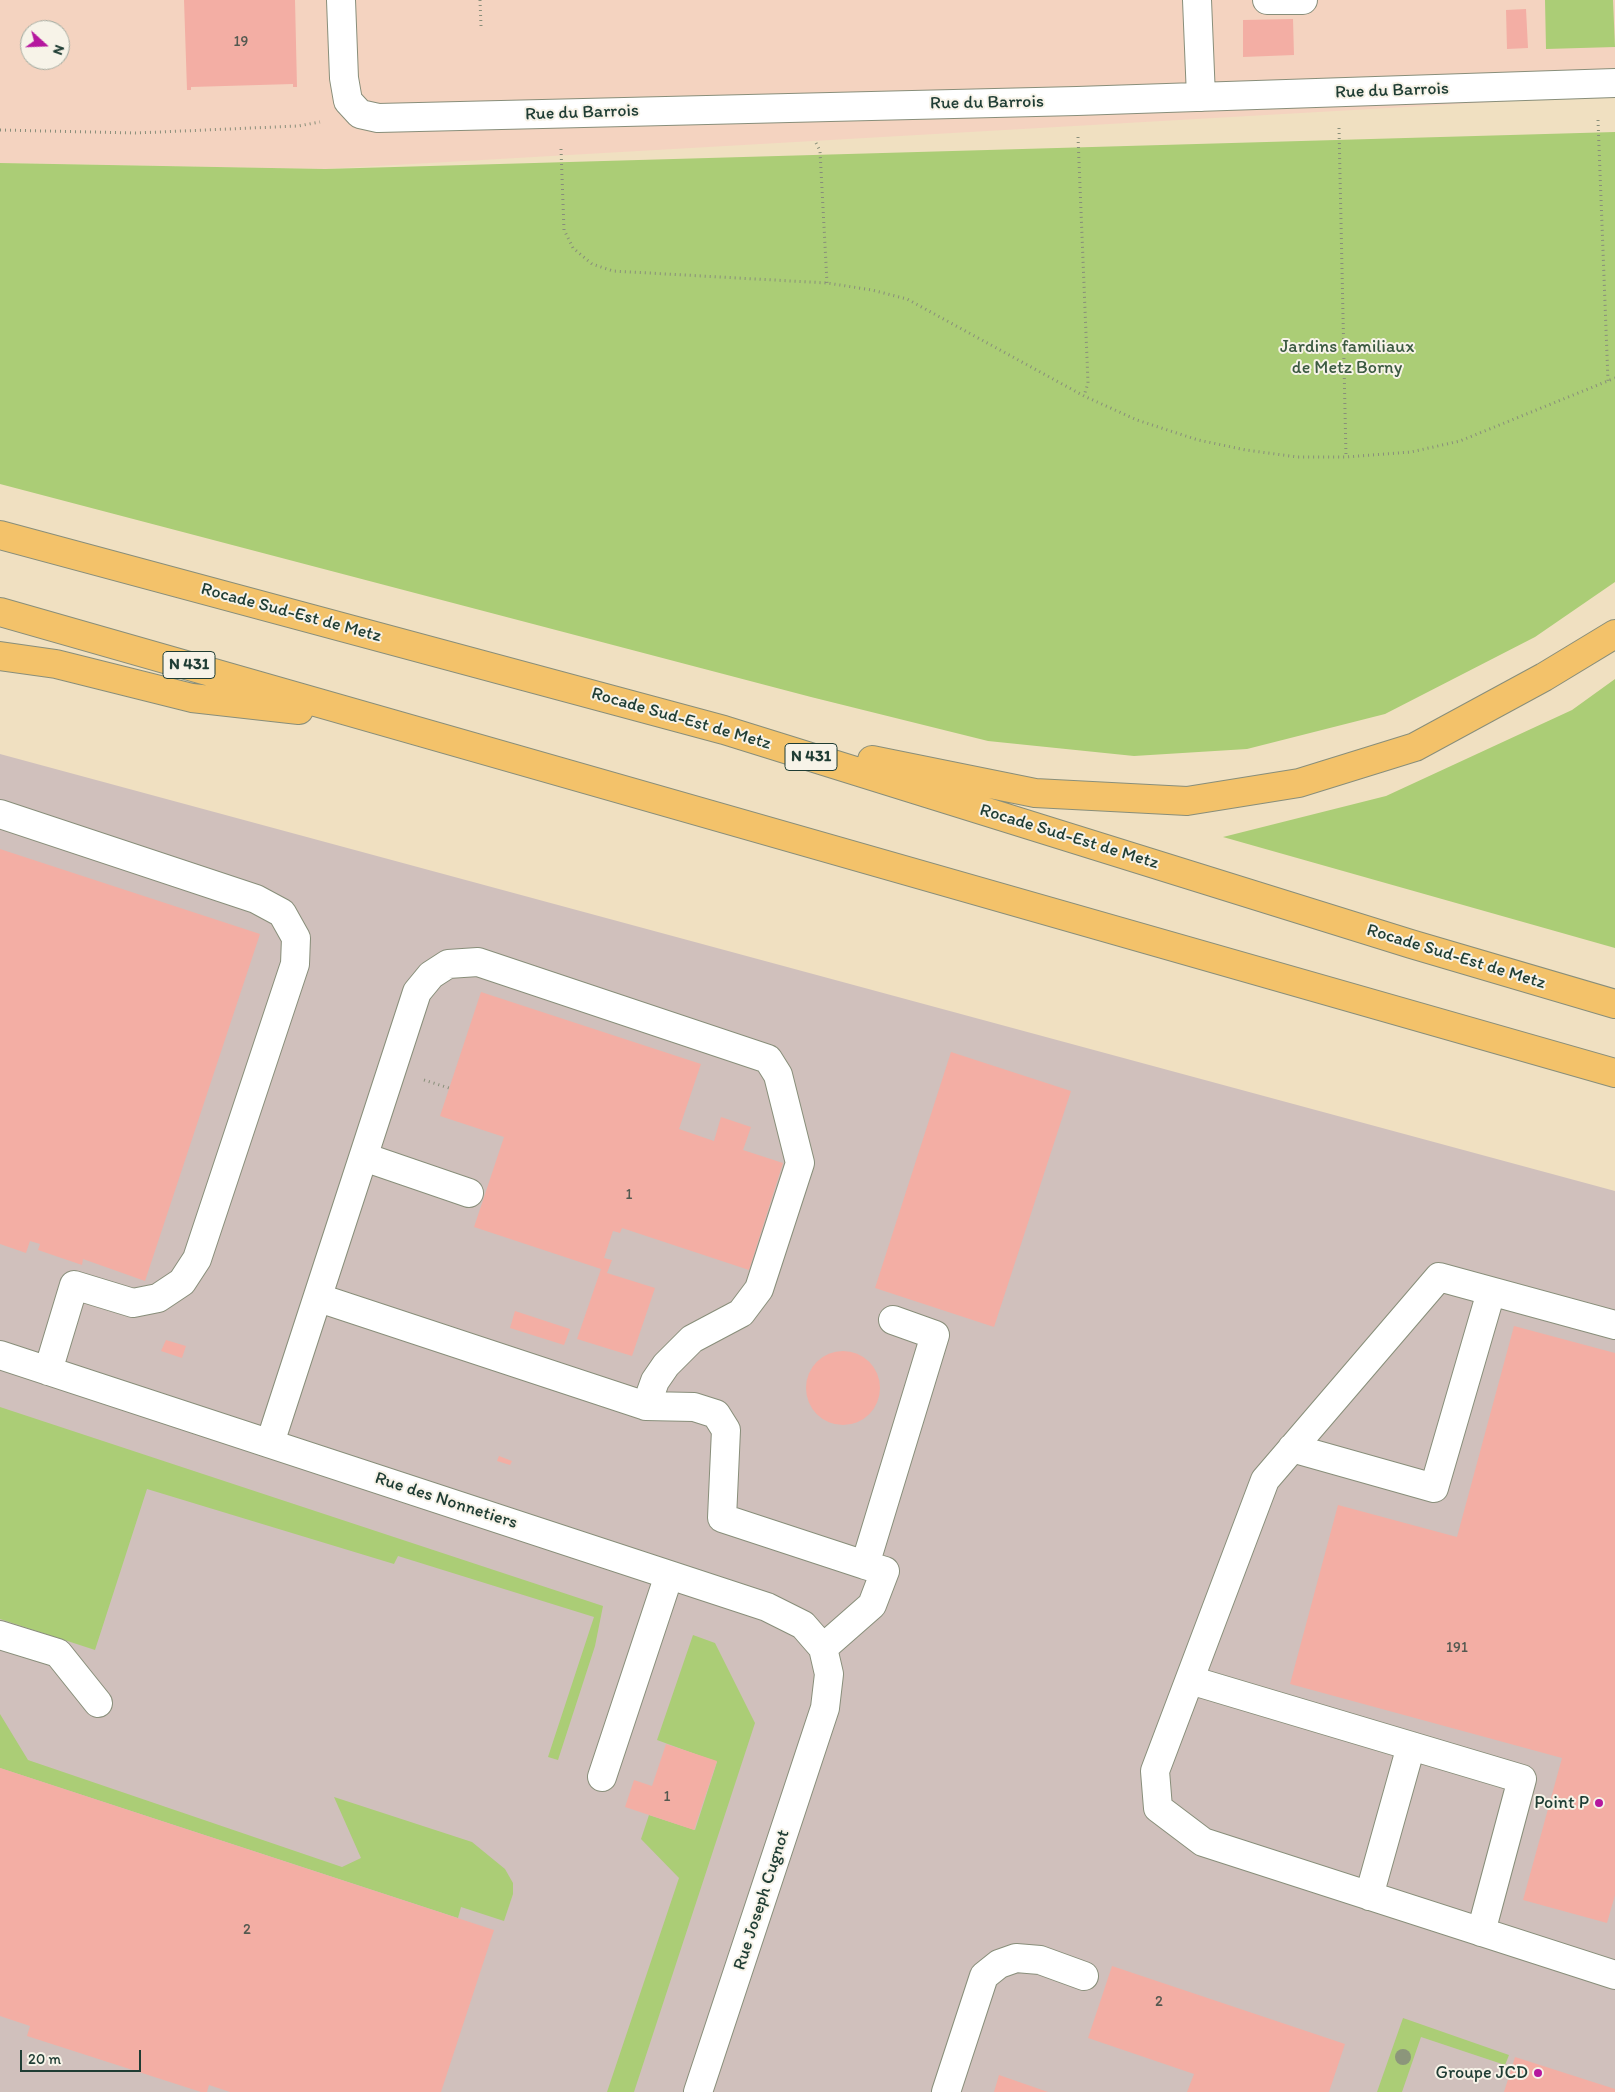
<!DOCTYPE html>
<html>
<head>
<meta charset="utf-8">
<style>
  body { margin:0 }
  #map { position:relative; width:1615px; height:2092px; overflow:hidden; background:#f0e0c1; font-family:Itim,sans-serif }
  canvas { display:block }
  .north { position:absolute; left:20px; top:20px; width:50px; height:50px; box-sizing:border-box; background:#f7f3e8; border:1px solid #a1aaa0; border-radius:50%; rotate:110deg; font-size:14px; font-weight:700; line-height:20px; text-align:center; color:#1f3d34 }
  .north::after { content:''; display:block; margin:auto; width:18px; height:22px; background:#b5179e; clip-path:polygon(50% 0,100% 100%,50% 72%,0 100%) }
  .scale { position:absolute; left:20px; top:2050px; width:121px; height:22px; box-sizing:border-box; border:2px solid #1f3d34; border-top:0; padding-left:6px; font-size:15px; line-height:18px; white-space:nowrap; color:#1f3d34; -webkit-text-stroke:4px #f7f3e8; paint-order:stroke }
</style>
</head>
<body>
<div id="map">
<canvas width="1615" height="2092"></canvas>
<div class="north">N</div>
<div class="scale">20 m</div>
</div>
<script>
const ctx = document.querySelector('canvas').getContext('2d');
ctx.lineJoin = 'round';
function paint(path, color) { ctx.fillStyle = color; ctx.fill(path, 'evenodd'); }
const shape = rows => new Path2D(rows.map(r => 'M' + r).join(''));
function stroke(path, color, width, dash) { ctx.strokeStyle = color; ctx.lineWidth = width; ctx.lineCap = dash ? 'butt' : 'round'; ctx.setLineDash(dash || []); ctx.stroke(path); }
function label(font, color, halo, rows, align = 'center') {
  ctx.font = font + ' Itim,sans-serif'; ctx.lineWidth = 4; ctx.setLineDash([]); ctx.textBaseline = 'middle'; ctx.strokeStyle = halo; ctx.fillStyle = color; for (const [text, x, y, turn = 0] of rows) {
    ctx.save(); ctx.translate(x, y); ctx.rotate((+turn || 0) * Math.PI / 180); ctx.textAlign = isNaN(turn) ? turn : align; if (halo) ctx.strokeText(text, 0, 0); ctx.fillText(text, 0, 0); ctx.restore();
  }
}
paint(shape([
  [0,0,1615,0,1615,95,325,169,0,163],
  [30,30,60,30,60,60,30,60]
]), '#f4d3c0');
paint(shape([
  [0,754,1615,1191,1615,2092,0,2092]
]), '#d0c0bc');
paint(shape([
  [1545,0,1613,0,1615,47,1546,49],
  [1615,132,1615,582,1535,637,1385,714,1247,749,1134,756,988,741,811,697,0,484,0,163,325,169],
  [1615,679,1615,948,1223,837,1386,796,1572,710],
  [0,1407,603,1606,595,1646,558,1760,548,1757,594,1617,398,1556,394,1564,147,1489,95,1650,0,1619],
  [693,1635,715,1643,755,1723,634,2092,607,2092,679,1878,641,1839,649,1815,695,1830,717,1762,657,1740],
  [0,1714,28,1760,342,1867,361,1858,334,1797,472,1842,505,1869,513,1883,513,1894,504,1921,461,1907,458,1918,0,1768],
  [1403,2018,1509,2055,1505,2065,1421,2037,1402,2092,1377,2092]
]), '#abcd76');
paint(shape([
  [184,0,295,0,297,87,293,87,293,84,191,87,191,90,187,90],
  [1526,9,1528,48,1507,49,1506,10],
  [1293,19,1294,55,1243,57,1243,20],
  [0,849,260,934,145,1281,83,1259,82,1265,38,1250,40,1244,30,1241,26,1253,0,1244],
  [481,992,701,1064,679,1129,714,1141,721,1117,751,1127,743,1150,783,1163,749,1270,622,1228,620,1233,613,1231,604,1258,612,1260,607,1273,655,1288,632,1356,577,1339,601,1269,474,1227,504,1137,440,1116],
  [951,1052,1071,1091,994,1327,875,1288],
  [515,1311,570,1329,564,1345,510,1328],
  [1514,1326,1615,1353,1615,1895,1607,1923,1523,1900,1562,1758,1290,1684,1338,1505,1457,1537],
  [166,1340,186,1346,182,1358,161,1351],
  '806 1388a37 37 0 1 1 74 0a37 37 0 1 1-74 0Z',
  [499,1456,512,1461,510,1465,497,1461],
  [666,1744,717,1761,694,1830,625,1807,634,1780,652,1786],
  [0,1768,494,1930,441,2092,230,2092,209,2085,207,2092,201,2092,27,2036,30,2026,0,2016],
  [1112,1966,1345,2044,1329,2092,1187,2092,1194,2074,1088,2038],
  [1515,2057,1615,2089,1615,2092,1504,2092],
  [999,2075,1048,2092,994,2092]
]), '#f3aea4');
const minor = shape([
  [341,0,344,78,348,101,360,114,378,118,1077,101,1615,83],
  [1197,0,1201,97],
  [1267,0,1303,0],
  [0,814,256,899,282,913,296,938,295,964,197,1259,182,1282,158,1298,133,1303,74,1285,48,1371],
  [364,1157,469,1193],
  [1615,1325,1439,1277,1265,1480,1155,1771,1158,1808,1203,1842,1615,1975],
  [0,1355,767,1607,803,1625,823,1648,829,1674,825,1708,698,2092],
  [646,1406,694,1407,716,1414,726,1430,722,1518,865,1565,935,1335,893,1320],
  [270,1443,417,992,431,975,448,964,478,962,768,1059,778,1075,800,1163,759,1289,741,1313,692,1339,666,1365,655,1381,646,1406,319,1298],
  [1292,1448,1434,1488,1491,1292],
  [0,1635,58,1653,98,1703],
  [823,1648,872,1605,885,1571,865,1565],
  [1190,1680,1522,1779,1481,1932],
  [602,1777,669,1575],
  [1369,1896,1411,1746],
  [946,2092,984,1976,999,1964,1016,1958,1040,1960,1084,1976]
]);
const highway = shape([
  [0,535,724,730,1411,944,1615,1004],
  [0,612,1615,1073],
  [0,656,56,664,192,698,299,710],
  [872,760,1035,793,1187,801,1299,783,1415,747,1544,677,1615,634]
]);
stroke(minor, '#888e7a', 30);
stroke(highway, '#888e7a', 30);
stroke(shape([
  [480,0,481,26],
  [1598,120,1608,381],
  [1339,128,1346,457],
  [0,130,136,133,298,126,320,122],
  [1078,137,1088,383,1084,396],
  [816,143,820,151,827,283],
  [561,149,564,230,573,248,592,264,613,271,827,283,872,290,907,299,1084,396,1137,420,1198,440,1246,450,1297,457,1346,457,1411,452,1460,441,1615,378],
  [424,1080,449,1088]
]), '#888e7a', 3, [1, 4]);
stroke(minor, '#fff', 28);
stroke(highway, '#f3c26a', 28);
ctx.fillStyle = '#8c967b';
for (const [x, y] of [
  [1403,2057]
]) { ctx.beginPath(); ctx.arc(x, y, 8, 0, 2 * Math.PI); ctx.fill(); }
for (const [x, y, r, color] of [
  [1599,1803,5,"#b5179e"],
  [1538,2073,5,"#b5179e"]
]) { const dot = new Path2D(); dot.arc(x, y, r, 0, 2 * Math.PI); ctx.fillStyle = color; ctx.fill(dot); stroke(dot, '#f7f3e8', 2); }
label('15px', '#545950', null, [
  ["19",241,42],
  ["1",629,1195],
  ["191",1457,1648],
  ["1",667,1797],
  ["2",247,1930],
  ["2",1159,2002]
]);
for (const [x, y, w] of [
  [189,665,52],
  [811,757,52]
]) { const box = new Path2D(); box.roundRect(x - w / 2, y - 13.5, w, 27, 4); ctx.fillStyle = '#f7f3e8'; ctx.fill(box); stroke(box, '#1f3d34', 1); }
label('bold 16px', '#1f3d34', null, [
  ["N 431",189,665],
  ["N 431",811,757]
]);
label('18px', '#1f3d34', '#f7f3e8', [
  ["Rue du Barrois",1392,91,-2],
  ["Rue du Barrois",987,103,-1],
  ["Rue du Barrois",582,113,-2],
  ["Rocade Sud-Est de Metz",291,613,15],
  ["Rocade Sud-Est de Metz",681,719,16],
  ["Rocade Sud-Est de Metz",1069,837,17],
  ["Rocade Sud-Est de Metz",1456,957,17],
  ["Rue des Nonnetiers",446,1501,18],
  ["Rue Joseph Cugnot",762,1900,-72]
]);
label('18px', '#3b5a41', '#f7f3e8', [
  ["Jardins familiaux",1347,347],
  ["de Metz Borny",1347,368]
]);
label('18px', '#1f3d34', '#f7f3e8', [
  ["Point P",1589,1803],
  ["Groupe JCD",1528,2073]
], 'right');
</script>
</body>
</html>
